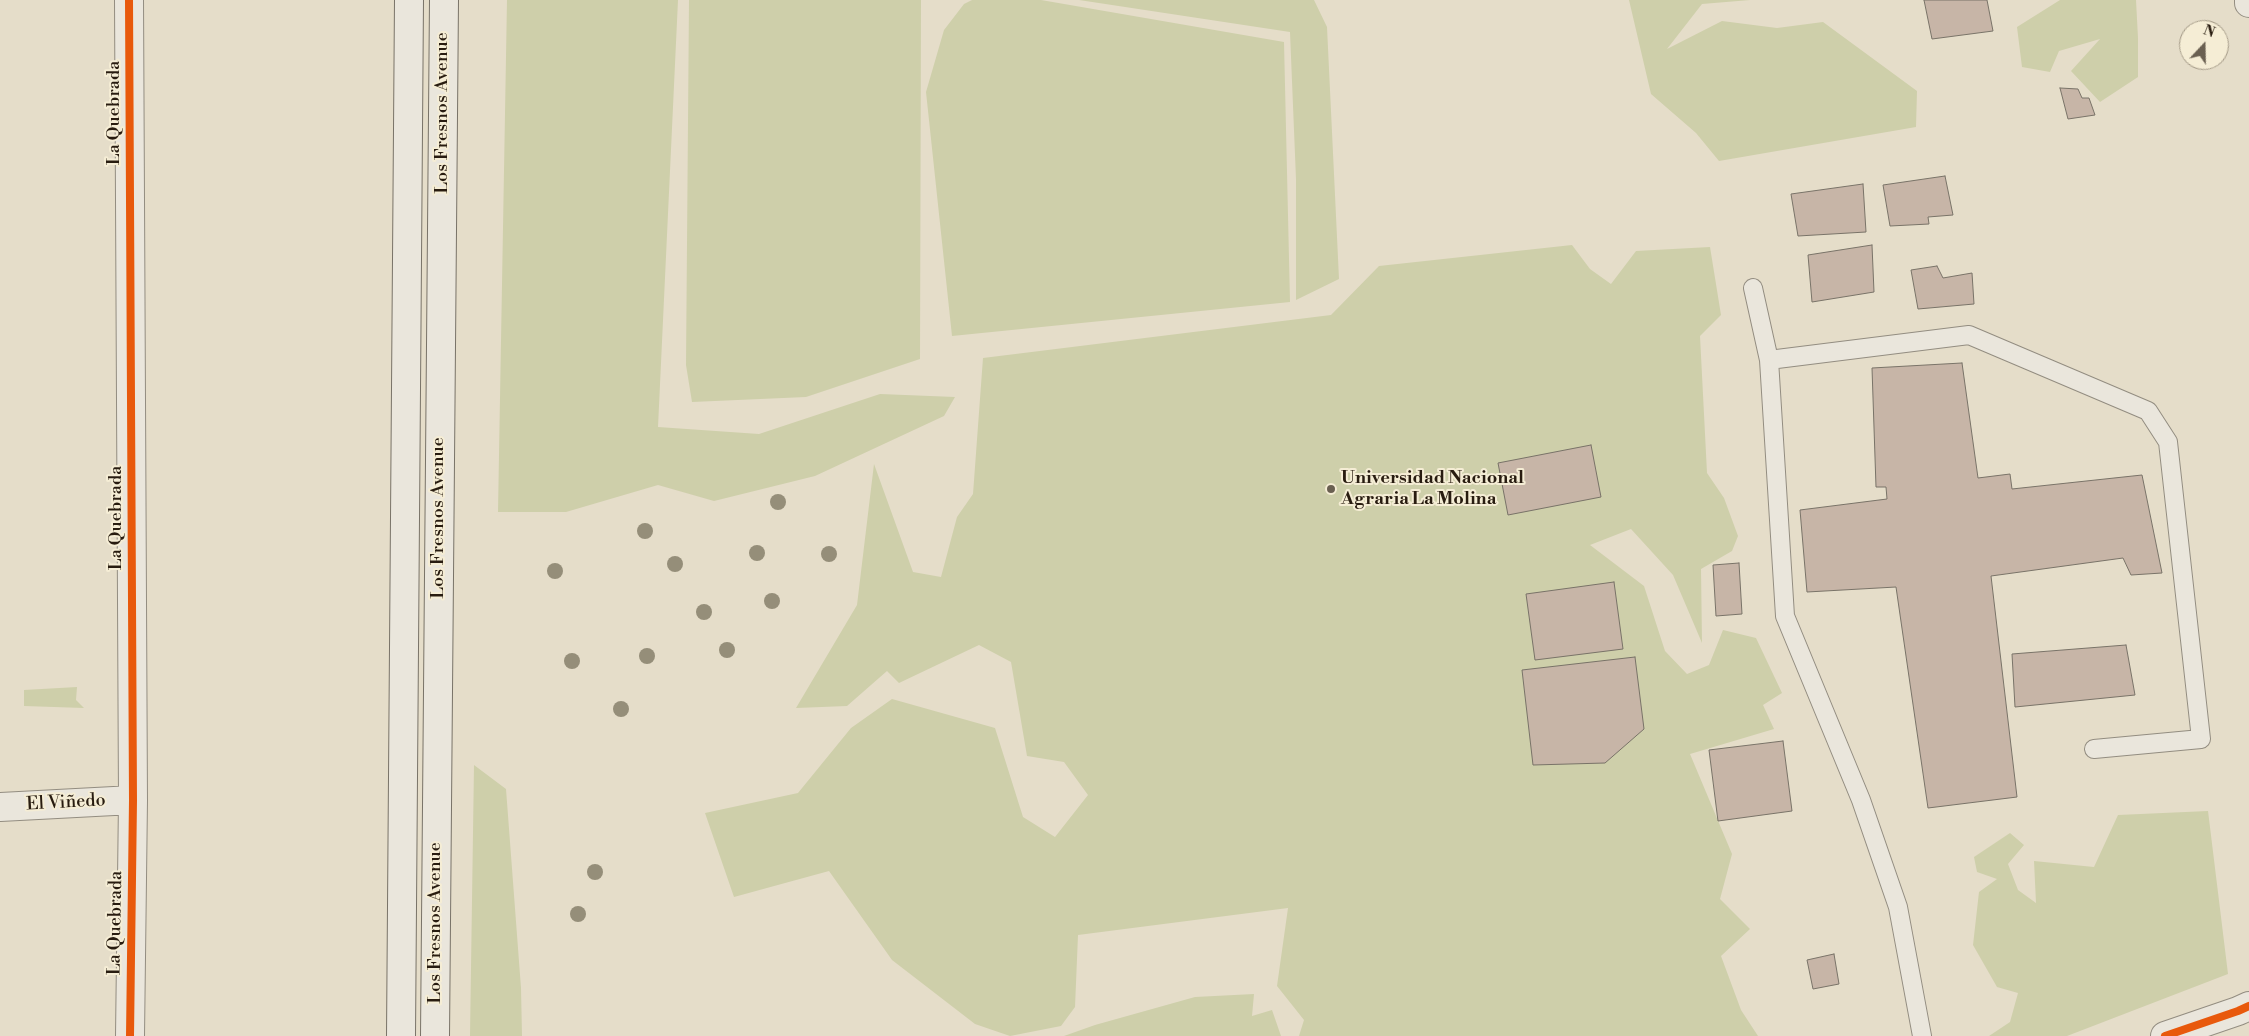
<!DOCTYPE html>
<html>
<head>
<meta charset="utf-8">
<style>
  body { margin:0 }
  #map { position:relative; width:2249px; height:1036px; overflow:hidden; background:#e5ddc9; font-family:"Libre Bodoni",serif }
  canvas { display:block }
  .north { position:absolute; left:2179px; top:20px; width:50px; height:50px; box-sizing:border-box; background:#f5edd5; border:1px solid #a39986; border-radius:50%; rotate:21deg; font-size:14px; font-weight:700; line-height:20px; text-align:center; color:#281c10 }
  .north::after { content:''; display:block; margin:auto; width:18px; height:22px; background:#6a6051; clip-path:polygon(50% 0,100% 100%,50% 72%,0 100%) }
</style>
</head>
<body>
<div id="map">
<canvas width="2249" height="1036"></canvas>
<div class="north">N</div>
</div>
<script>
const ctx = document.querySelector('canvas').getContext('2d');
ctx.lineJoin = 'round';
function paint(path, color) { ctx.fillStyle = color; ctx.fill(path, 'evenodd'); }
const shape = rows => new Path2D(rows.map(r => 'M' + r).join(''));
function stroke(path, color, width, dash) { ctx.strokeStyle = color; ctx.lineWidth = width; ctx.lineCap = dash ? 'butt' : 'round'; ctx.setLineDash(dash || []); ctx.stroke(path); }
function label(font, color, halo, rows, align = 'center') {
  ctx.font = font + ' "Libre Bodoni",serif'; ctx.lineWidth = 4; ctx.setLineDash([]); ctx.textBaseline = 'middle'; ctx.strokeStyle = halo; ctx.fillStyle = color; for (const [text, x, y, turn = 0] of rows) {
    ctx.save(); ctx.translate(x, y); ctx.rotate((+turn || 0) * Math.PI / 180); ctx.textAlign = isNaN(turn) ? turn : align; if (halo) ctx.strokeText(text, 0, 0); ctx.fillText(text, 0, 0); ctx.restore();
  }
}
paint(shape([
  [507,0,678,0,658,427,759,434,880,394,955,397,944,416,815,476,714,501,658,485,566,512,498,512],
  [689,0,921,0,920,359,806,397,692,402,686,365],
  [972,0,1041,0,1284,42,1290,302,952,336,926,92,944,30,964,4],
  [1079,0,1314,0,1327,27,1339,279,1296,300,1296,179,1290,32],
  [1629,0,1750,0,1702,4,1667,49,1722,21,1777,28,1823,22,1917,91,1916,127,1719,161,1696,133,1651,94],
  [2060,0,2136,0,2138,38,2138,77,2100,102,2071,71,2100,39,2059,51,2050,72,2022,67,2017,27],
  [1572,245,1590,269,1611,284,1636,251,1710,247,1721,315,1700,336,1707,473,1724,498,1738,536,1732,551,1701,569,1702,643,1673,575,1631,529,1590,545,1644,586,1665,651,1687,674,1709,665,1723,630,1756,638,1782,693,1763,705,1774,729,1690,754,1732,854,1720,899,1750,929,1721,956,1741,1010,1758,1036,1299,1036,1304,1020,1277,986,1288,908,1078,935,1075,1007,1061,1026,1010,1036,975,1024,892,960,829,871,734,897,705,813,798,793,851,728,892,699,995,728,1023,817,1055,837,1088,795,1064,762,1027,756,1011,662,979,645,899,683,887,671,847,706,796,708,857,605,874,464,913,572,941,577,957,517,973,494,983,358,1331,315,1379,266],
  [77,687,76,700,84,708,24,706,24,690],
  [474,765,506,789,521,988,522,1036,470,1036],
  [2208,811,2228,974,2067,1036,1989,1036,2010,1022,2018,993,1997,987,1973,945,1979,892,1997,879,1977,872,1974,857,2010,833,2024,845,2008,864,2018,890,2036,903,2034,861,2094,867,2118,815],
  [1254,994,1252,1016,1272,1010,1281,1036,1064,1036,1095,1025,1195,997]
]), '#cecfaa');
const building = shape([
  [1924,0,1987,0,1993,31,1932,39,1924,0],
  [2060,88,2078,89,2082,98,2089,98,2095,115,2068,119,2060,88],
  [1945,176,1953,215,1928,217,1929,224,1890,226,1883,185,1945,176],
  [1863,184,1866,232,1798,236,1791,194,1863,184],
  [1872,245,1874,292,1812,302,1808,255,1872,245],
  [1937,266,1943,278,1972,273,1974,304,1918,309,1911,270,1937,266],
  [1962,363,1978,478,2010,474,2012,489,2142,475,2162,573,2131,575,2123,558,1991,576,2017,797,1928,808,1896,587,1807,592,1800,510,1887,499,1886,487,1876,487,1872,368,1962,363],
  [1591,445,1601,497,1508,515,1498,463,1591,445],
  [1739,563,1742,614,1716,616,1713,565,1739,563],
  [1614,582,1623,649,1535,660,1526,594,1614,582],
  [2126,645,2135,695,2015,707,2012,654,2126,645],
  [1635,657,1644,729,1605,763,1533,765,1522,670,1635,657],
  [1783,741,1792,811,1718,821,1709,750,1783,741],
  [1834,954,1839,984,1813,989,1807,960,1834,954]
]);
paint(building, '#c7b5a7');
stroke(building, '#797368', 1);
const lane = shape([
  [1753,288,1769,360,1785,616,1861,800,1898,907,1922,1036],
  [1769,360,1969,335,2148,411,2168,442,2201,739,2094,749]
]);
const street = shape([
  [129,0,133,800,130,1036],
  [2249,0,2249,3],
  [0,807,133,800],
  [2165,1036,2238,1011,2249,1006]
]);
const secondary = shape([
  [401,1036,409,0],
  [435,1036,444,0]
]);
stroke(lane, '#938d81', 20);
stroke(street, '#938d81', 30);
stroke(secondary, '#797368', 30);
stroke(lane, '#eae6dc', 18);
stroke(street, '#eae6dc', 28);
stroke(secondary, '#eae6dc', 28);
stroke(shape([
  [129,0,133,800,130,1036],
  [2165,1036,2238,1011,2249,1006]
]), '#e8590c', 8);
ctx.fillStyle = '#958e79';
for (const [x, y] of [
  [778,502],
  [645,531],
  [757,553],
  [829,554],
  [675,564],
  [555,571],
  [772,601],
  [704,612],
  [727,650],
  [647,656],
  [572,661],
  [621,709],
  [595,872],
  [578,914]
]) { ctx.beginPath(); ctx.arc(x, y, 8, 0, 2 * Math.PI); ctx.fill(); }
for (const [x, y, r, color] of [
  [1331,489,5,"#6a6051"]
]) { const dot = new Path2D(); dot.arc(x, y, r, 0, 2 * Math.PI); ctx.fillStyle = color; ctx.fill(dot); stroke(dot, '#f5edd5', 2); }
label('18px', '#281c10', '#f5edd5', [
  ["La Quebrada",115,113,-90],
  ["Los Fresnos Avenue",443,113,-90],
  ["La Quebrada",117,518,-90],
  ["Los Fresnos Avenue",439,518,-90],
  ["El Viñedo",66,803,-3],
  ["La Quebrada",116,923,-89],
  ["Los Fresnos Avenue",436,923,-90]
]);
label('bold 18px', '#281c10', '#f5edd5', [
  ["Universidad Nacional",1341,479],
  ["Agraria La Molina",1341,500]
], 'left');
</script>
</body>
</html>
